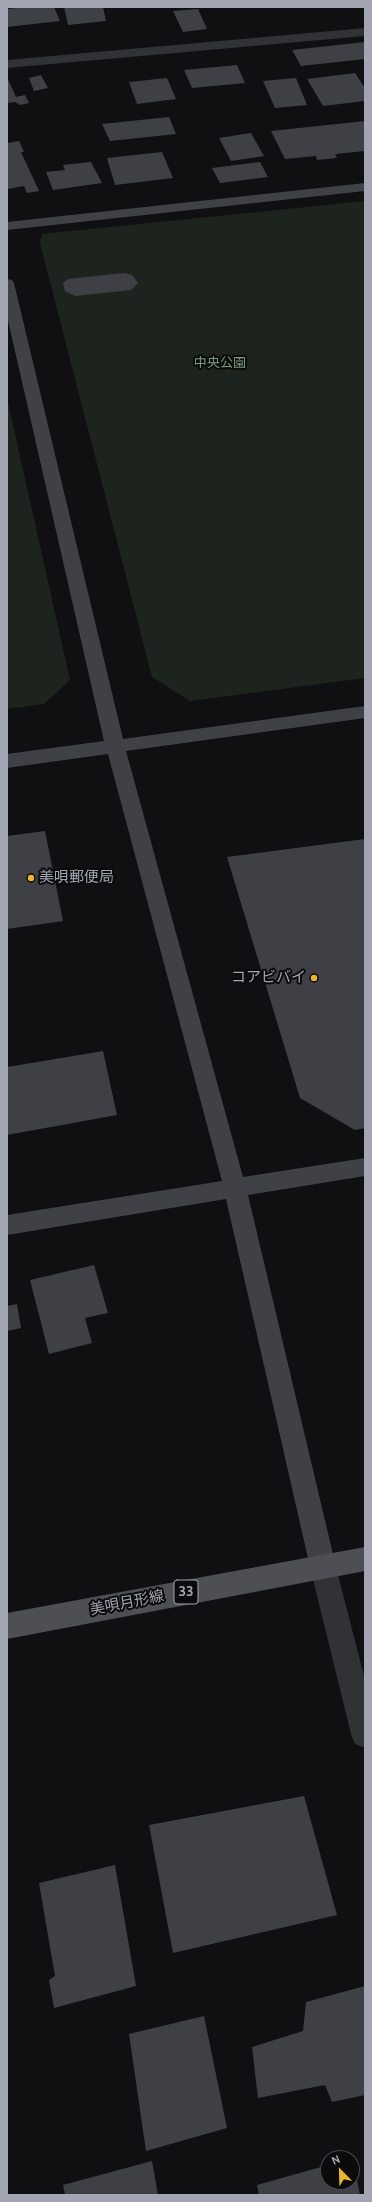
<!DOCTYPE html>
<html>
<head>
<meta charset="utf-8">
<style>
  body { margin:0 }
  #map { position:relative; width:372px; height:2202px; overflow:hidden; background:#101012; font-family:Cabin,sans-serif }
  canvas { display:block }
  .frame { position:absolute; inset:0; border:8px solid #a2a6b2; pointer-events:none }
  .north { position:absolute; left:320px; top:2150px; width:40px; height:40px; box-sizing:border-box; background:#0b0b0c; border:1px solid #47494e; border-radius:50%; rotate:337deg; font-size:11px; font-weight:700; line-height:16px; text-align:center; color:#a2a6b2 }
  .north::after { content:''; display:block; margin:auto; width:14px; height:18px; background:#e9b430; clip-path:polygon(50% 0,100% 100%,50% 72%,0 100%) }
</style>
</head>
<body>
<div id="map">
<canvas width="372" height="2202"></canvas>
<div class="frame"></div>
<div class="north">N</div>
</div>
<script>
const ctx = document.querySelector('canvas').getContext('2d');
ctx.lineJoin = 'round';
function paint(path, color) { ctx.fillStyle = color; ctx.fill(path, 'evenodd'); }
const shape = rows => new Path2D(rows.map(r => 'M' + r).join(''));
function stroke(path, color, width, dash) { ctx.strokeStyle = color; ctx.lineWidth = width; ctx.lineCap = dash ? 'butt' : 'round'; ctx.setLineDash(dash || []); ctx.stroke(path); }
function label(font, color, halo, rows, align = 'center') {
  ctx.font = font + ' Cabin,"Noto Sans JP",sans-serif'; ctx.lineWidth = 4; ctx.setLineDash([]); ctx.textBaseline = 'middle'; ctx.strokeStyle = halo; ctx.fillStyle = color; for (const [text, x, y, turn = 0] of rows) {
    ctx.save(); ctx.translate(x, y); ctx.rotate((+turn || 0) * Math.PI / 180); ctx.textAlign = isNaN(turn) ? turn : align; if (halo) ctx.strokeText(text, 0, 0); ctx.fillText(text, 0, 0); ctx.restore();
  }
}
paint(shape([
  [365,201,365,678,190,701,152,677,40,243,42,234],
  [7,398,70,680,44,704,7,709]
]), '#1d241e');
paint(shape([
  [27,7,54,7,60,21,7,27,7,9],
  [64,7,103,7,106,21,68,25],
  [198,9,207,29,183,32,173,11],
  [365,42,365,59,301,66,292,50],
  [237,65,245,83,192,88,184,70],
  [355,73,365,88,365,101,323,106,307,79],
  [41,75,48,88,34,91,29,78],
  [7,77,16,97,25,95,29,103,20,105,15,102,7,103],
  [167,78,176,99,137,104,129,82],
  [296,78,307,105,275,108,263,81],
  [169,117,176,134,110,141,102,124],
  [365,121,365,151,335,154,337,158,317,160,316,156,285,159,271,131],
  [251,133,264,156,231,161,219,138],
  [19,141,24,152,21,152,39,191,27,193,24,186,8,189,7,187,7,143],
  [162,152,173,178,115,185,107,158],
  [91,162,102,183,53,190,46,172,65,170,63,165],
  [260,162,268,177,220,183,212,168],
  [124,273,132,275,138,283,131,290,75,296,65,291,63,283,68,279],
  [45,831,63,921,7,929,7,836],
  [365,839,365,1128,355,1130,300,1098,227,857],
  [103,1051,117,1115,7,1135,7,1067],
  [94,1265,108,1313,85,1318,92,1343,49,1354,30,1280],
  [17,1304,21,1328,7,1331,7,1306],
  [304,1796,337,1915,173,1953,149,1825],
  [115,1865,136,1986,54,2008,49,1980,55,1976,39,1883],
  [365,1986,365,2095,332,2102,325,2085,258,2098,252,2047,303,2031,306,2002],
  [204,2016,227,2128,146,2151,129,2034],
  [353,2159,360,2195,259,2195,257,2185,328,2165,328,2182,352,2182],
  [152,2161,158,2195,65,2195,63,2185]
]), '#3f4045');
paint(shape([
  [365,28,365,36,7,68,7,60,365,28],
  [323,1555,332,1558,336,1567,365,1680,365,1748,355,1744,351,1734,310,1567,314,1558,323,1555]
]), '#313236');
paint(shape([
  [365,183,365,191,7,230,7,222,365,183],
  [7,279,12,280,14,283,123,739,365,706,365,718,126,751,243,1177,365,1158,365,1176,248,1195,336,1567,332,1576,323,1579,314,1576,310,1567,226,1199,7,1235,7,1215,222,1181,108,754,7,768,7,754,104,741,7,316,7,279]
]), '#3f4146');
paint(shape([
  [365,1547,365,1571,7,1639,7,1613,365,1547]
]), '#4d4f55');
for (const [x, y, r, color] of [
  [31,878,4,"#e9b430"],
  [314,978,4,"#e9b430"]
]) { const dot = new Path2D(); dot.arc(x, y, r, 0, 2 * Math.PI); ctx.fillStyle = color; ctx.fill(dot); stroke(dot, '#0b0b0c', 1.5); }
label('13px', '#799c7d', '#0b0b0c', [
  ["中央公園",220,363]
]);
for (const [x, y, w] of [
  [186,1592,24]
]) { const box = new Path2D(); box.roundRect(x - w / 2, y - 12, w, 24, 3); ctx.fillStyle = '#0b0b0c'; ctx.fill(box); stroke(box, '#a2a6b2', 1); }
label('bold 14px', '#a2a6b2', null, [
  ["33",186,1592]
]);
label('15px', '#a2a6b2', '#0b0b0c', [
  ["美唄郵便局",39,878],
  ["コアビバイ",306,978,"right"]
], 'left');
label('15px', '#a2a6b2', '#0b0b0c', [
  ["美唄月形線",127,1603,-11]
]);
</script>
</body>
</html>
